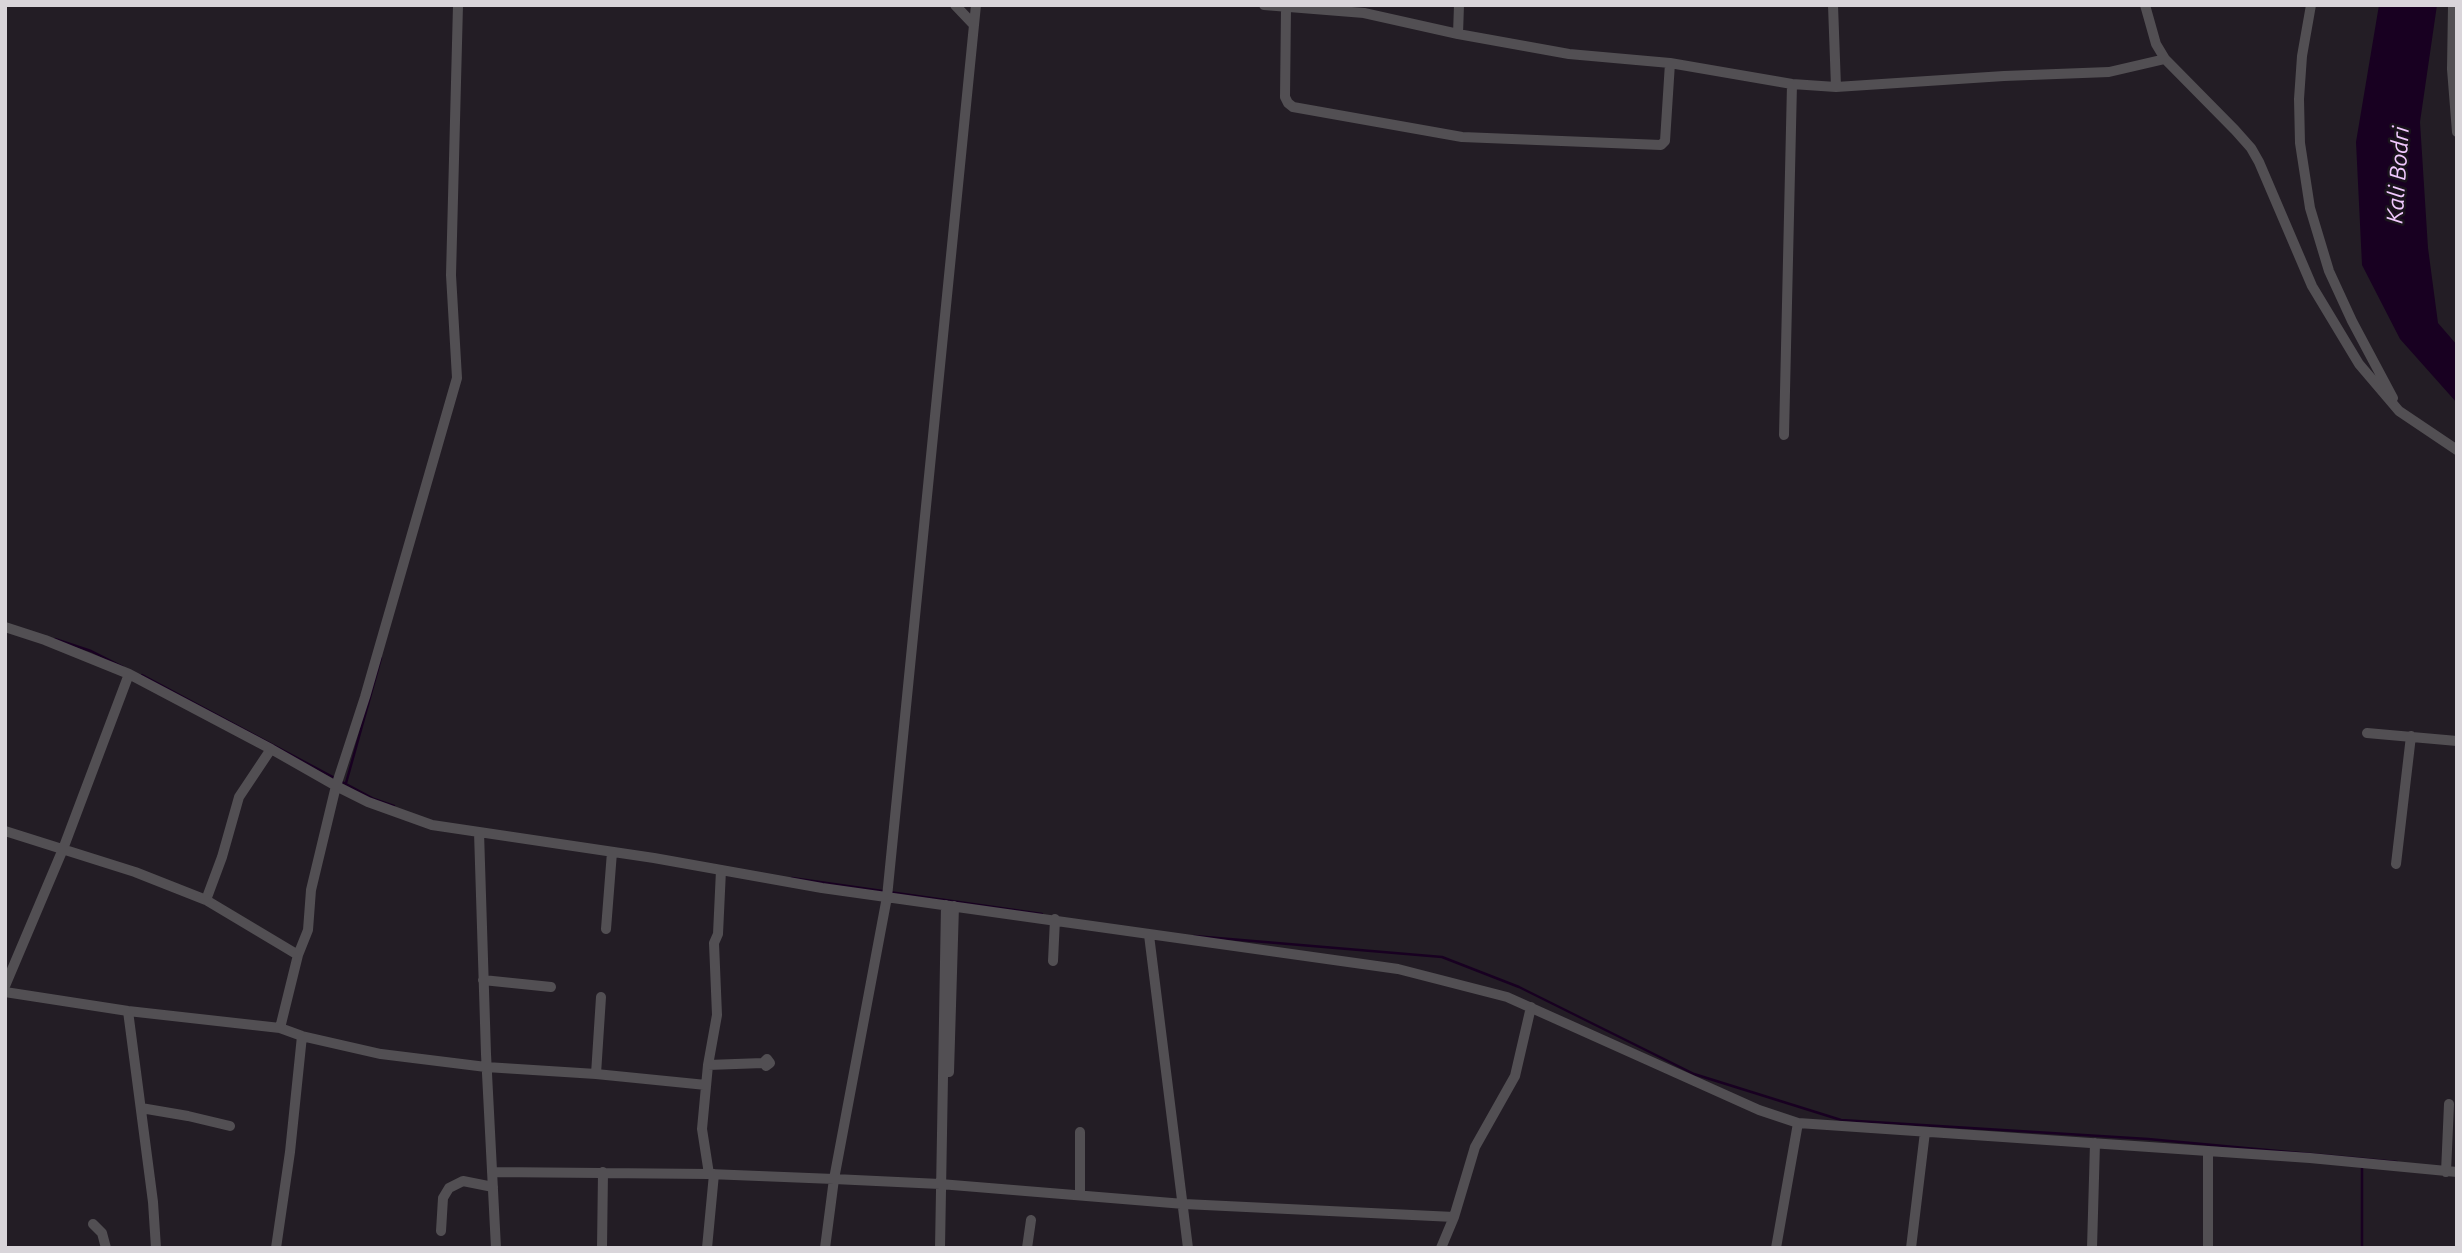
<!DOCTYPE html>
<html>
<head>
<meta charset="utf-8">
<style>
  body { margin:0 }
  #map { position:relative; width:2462px; height:1253px; overflow:hidden; background:#231d25; font-family:Ubuntu,sans-serif }
  canvas { display:block }
  .frame { position:absolute; inset:0; border:7px solid #d9d5da; pointer-events:none }
</style>
</head>
<body>
<div id="map">
<canvas width="2462" height="1253"></canvas>
<div class="frame"></div>
</div>
<script>
const ctx = document.querySelector('canvas').getContext('2d');
ctx.lineJoin = 'round';
function paint(path, color) { ctx.fillStyle = color; ctx.fill(path, 'evenodd'); }
const shape = rows => new Path2D(rows.map(r => 'M' + r).join(''));
function stroke(path, color, width, dash) { ctx.strokeStyle = color; ctx.lineWidth = width; ctx.lineCap = dash ? 'butt' : 'round'; ctx.setLineDash(dash || []); ctx.stroke(path); }
function label(font, color, halo, rows, align = 'center') {
  ctx.font = font + ' Ubuntu,sans-serif'; ctx.lineWidth = 5; ctx.setLineDash([]); ctx.textBaseline = 'middle'; ctx.strokeStyle = halo; ctx.fillStyle = color; for (const [text, x, y, turn = 0] of rows) {
    ctx.save(); ctx.translate(x, y); ctx.rotate((+turn || 0) * Math.PI / 180); ctx.textAlign = isNaN(turn) ? turn : align; if (halo) ctx.strokeText(text, 0, 0); ctx.fillText(text, 0, 0); ctx.restore();
  }
}
paint(shape([
  [2379,5,2437,5,2420,122,2428,248,2438,323,2457,345,2457,403,2400,339,2362,265,2356,142]
]), '#180021');
stroke(shape([
  [55,639,91,651,123,667],
  [142,675,374,799,394,806],
  [346,783,381,658],
  [792,878,1042,914],
  [1194,936,1442,957,1519,987,1694,1074,1841,1120,2148,1139,2397,1162],
  [2362,1248,2362,1167]
]), '#180021', 2.5);
stroke(shape([
  [955,5,974,25],
  [1264,5,1364,13,1458,34,1569,54,1670,63,1792,84,1836,87,2004,76,2109,72,2165,59],
  [1833,5,1836,87],
  [2145,5,2156,44,2165,59,2235,130,2251,148,2259,162,2312,286,2359,364,2399,411,2457,450],
  [2311,5,2302,56,2299,99,2300,143,2310,208,2329,271,2352,321,2393,398],
  [2453,5,2452,69,2457,132],
  [1286,8,1285,97,1288,103,1293,107,1462,137,1661,145,1665,141,1670,63],
  [1458,34,1459,5],
  [1784,435,1792,84],
  [5,627,45,640,129,674,271,749,336,786,368,802,432,825,654,858,822,888,1398,969,1507,997,1759,1110,1798,1123,2310,1158,2457,1172],
  [2367,733,2457,741],
  [271,749,239,797,222,857,206,900,298,955],
  [5,831,135,872,206,900],
  [479,832,486,1054,496,1248],
  [2396,864,2411,736],
  [606,929,612,852],
  [1149,935,1188,1248],
  [1053,961,1055,919],
  [483,980,551,987],
  [5,986,63,849,129,674],
  [5,992,128,1011,280,1028,302,1036,381,1054,486,1067,596,1074,706,1085],
  [128,1011,153,1202,156,1248],
  [280,1028,298,955,308,930,311,890,336,786,365,697,457,378,451,275,458,5],
  [708,1065,763,1063,767,1059,770,1063,766,1066],
  [949,1072,954,906],
  [596,1074,601,997],
  [141,1108,188,1116,230,1126],
  [2208,1151,2208,1248],
  [492,1172,709,1174,834,1179,940,1184,1184,1204,1454,1217],
  [2446,1172,2449,1104],
  [709,1174,702,1129,708,1065,717,1015,714,943,718,934,721,870],
  [1080,1194,1080,1132],
  [93,1224,102,1233,106,1248],
  [441,1231,443,1198,449,1188,463,1181,493,1187],
  [276,1248,290,1152,302,1036],
  [602,1248,603,1172],
  [707,1248,714,1174],
  [825,1248,834,1179,887,897,976,5],
  [940,1248,946,905],
  [1027,1248,1031,1220],
  [1441,1248,1454,1217,1475,1147,1515,1076,1531,1007],
  [1776,1248,1798,1123],
  [1911,1248,1925,1132],
  [2092,1248,2095,1143]
]), '#524f53', 10);
label('italic 23px', '#f1c9fe', '#1a141c', [
  ["Kali Bodri",2398,175,-86]
]);
</script>
</body>
</html>
